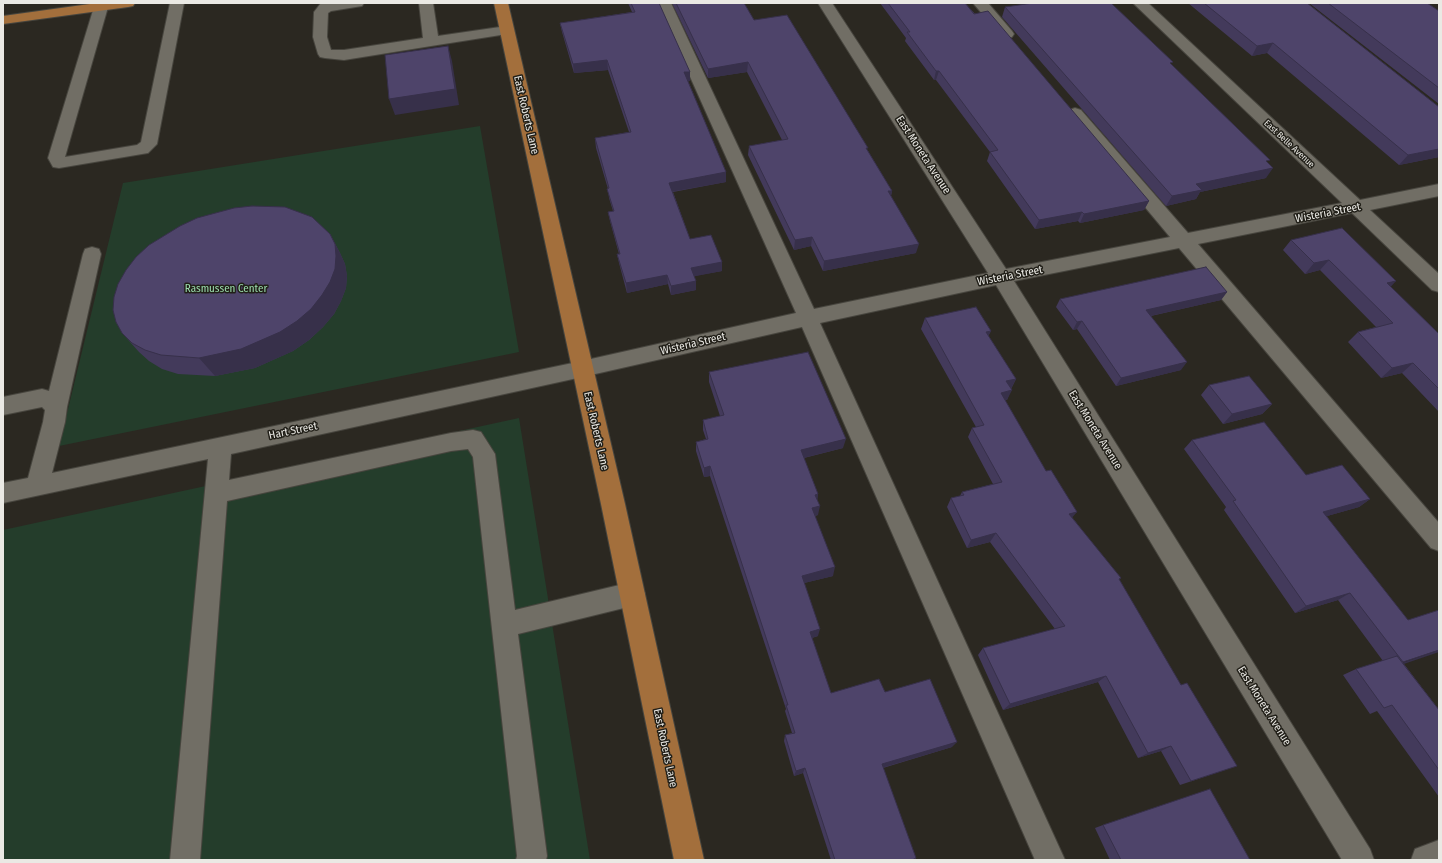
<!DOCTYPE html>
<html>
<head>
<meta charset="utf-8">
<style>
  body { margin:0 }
  #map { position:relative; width:1442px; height:863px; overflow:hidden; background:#2b2821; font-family:"Fira Sans Condensed",sans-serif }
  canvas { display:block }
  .frame { position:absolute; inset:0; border:4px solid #eae9e4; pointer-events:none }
</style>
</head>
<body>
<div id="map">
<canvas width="1442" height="863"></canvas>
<div class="frame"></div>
</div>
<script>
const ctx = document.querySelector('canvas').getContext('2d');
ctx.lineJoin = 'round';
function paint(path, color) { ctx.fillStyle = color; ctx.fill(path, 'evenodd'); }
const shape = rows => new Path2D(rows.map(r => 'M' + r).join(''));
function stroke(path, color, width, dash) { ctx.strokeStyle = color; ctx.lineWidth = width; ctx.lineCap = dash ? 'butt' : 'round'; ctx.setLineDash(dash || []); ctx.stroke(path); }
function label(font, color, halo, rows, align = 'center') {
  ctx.font = font + ' "Fira Sans Condensed",sans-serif'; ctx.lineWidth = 3; ctx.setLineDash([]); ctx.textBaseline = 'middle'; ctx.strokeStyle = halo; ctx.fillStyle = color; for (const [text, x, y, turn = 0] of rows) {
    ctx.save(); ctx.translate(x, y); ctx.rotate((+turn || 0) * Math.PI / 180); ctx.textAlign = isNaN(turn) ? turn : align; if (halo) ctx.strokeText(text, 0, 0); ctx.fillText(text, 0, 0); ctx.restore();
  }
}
paint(shape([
  [480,126,519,352,59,446,123,183],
  [519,418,590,860,3,860,3,530]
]), '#243d2b');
const minor = shape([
  [102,3,106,4,108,7,65,157,137,145,141,142,170,3,184,3,157,144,148,153,142,154,59,168,53,167,48,158,94,7,96,4,102,3],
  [321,3,364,3,362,6,331,11,328,13,327,37,331,50,344,50,423,38,419,3,433,3,438,36,507,26,512,27,514,30,512,33,507,34,431,46,344,60,325,58,320,57,318,54,313,37,314,12,321,3],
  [657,3,671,3,814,309,988,273,818,3,832,3,1006,269,1170,237,1069,116,1067,113,1069,110,1075,108,1081,110,1188,233,1342,203,1133,3,1148,3,1360,200,1439,184,1439,196,1370,210,1439,274,1439,292,1432,290,1352,213,1198,244,1439,523,1439,551,1431,548,1179,248,1014,281,1370,849,1374,860,1342,860,996,285,820,323,1065,860,1035,860,802,327,582,377,231,454,229,480,451,433,473,430,481,432,495,454,515,610,632,582,641,586,645,594,641,602,632,606,518,634,547,856,546,860,516,860,517,856,473,457,468,449,451,451,227,501,200,860,170,860,208,459,3,503,3,483,28,478,43,422,45,410,42,407,3,415,3,397,42,389,49,391,83,254,85,249,92,247,99,249,101,254,67,407,65,422,52,473,582,361,796,313,657,3],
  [973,3,988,3,1012,31,1014,34,1012,37,1007,38,1002,37,973,3],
  [1439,840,1439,860,1411,860,1415,849,1439,840]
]);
const major = shape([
  [97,3,135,3,133,6,128,7,3,24,3,16,97,3],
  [494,3,508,3,625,504,704,860,674,860,601,504,494,3]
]);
stroke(minor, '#47453e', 2);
stroke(major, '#47453e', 2);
paint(minor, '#716e65');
paint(major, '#a36f3c');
paint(shape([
  [628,3,659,3,690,81,688,81,726,172,726,182,673,192,690,239,722,262,722,271,694,276,696,290,671,295,668,284,627,293,619,263,617,254,619,254,610,221,608,212,613,211,609,198,608,189,596,148,595,138,629,132,608,70,574,73,562,32,560,23,632,12],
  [672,3,744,3,754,20,868,151,892,191,891,196,916,253,823,271,811,246,794,250,748,155,749,146,782,140,747,72,708,78],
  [880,3,965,3,1149,201,1144,210,1080,223,1078,221,1035,229,987,161,990,152,936,80,934,80,905,41,906,38],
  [1188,3,1307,3,1439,107,1439,157,1399,165,1267,53,1252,56],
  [1309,3,1427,3,1439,11,1439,104],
  [1005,7,1172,65,1268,163,1266,178,1200,192,1196,199,1166,206,1002,17],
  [330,234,340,253,345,264,347,276,346,288,341,301,334,314,323,327,309,340,293,351,255,368,215,376,178,374,162,369,149,361,139,352,122,333],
  [1291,240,1391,287,1439,334,1439,412,1402,373,1381,378,1348,342,1358,332,1376,327,1320,270,1305,274,1283,250],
  [1227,292,1221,300,1151,316,1181,370,1116,386,1077,329,1073,330,1056,307,1060,299],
  [925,318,991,331,988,336,1016,379,1011,389,1007,400,1005,400,1072,517,1119,579,1225,770,1180,785,1161,751,1138,758,1098,682,1003,710,978,655,983,648,1055,629,990,542,967,548,947,507,951,498,960,496,962,492,993,484,968,437,972,428,976,427,921,329],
  [709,372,843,448,804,458,818,494,817,500,818,515,815,516,833,576,804,583,818,636,812,638,831,693,885,692,952,747,883,768,916,858,914,860,831,860,803,773,794,776,784,741,785,735,792,733,785,711,786,709,710,476,704,477,696,451,696,442,706,439,703,430,703,420,720,416,709,382],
  [1209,385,1272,404,1262,414,1223,424,1201,395],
  [1192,440,1306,475,1370,499,1359,507,1327,516,1404,664,1439,710,1439,797,1377,711,1370,714,1343,675,1356,669,1383,661,1338,600,1295,613,1224,510,1226,507,1184,449],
  [1103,825,1250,860,1110,860,1095,828]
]), '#433a5b');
paint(shape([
  [1273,43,1267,53,1252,56,1257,46],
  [448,46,452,61,459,105,395,115,389,99],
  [607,60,608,70,574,73,573,64],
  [748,62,747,72,708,78,708,69],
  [936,71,939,71,936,80,934,80],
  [684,72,690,72,690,81,685,82],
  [1439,149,1439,157,1399,165,1408,155],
  [1273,168,1266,178,1200,192,1196,199,1166,206,1172,196,1196,184],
  [726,172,726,182,670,192,669,183],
  [888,191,892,191,890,200],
  [1149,201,1144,210,1080,223,1084,214],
  [1082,212,1078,221,1035,229,1039,220],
  [330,234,340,253,345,264,347,276,346,288,341,301,334,314,323,327,309,340,293,351,255,368,215,376,199,358],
  [812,237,811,246,794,250,795,240],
  [919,244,916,253,823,271,824,261],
  [1329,260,1320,270,1305,274,1314,263],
  [722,262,722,271,691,277,691,268],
  [667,275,668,284,627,293,626,283],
  [696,281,696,290,671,295,671,286],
  [1396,281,1386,292,1387,283],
  [1227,292,1221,300,1141,318,1146,310],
  [1082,321,1077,329,1073,330,1077,322],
  [991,331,986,341,986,332],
  [1187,362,1181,370,1116,386,1121,378],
  [1413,363,1402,373,1381,378,1392,368],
  [1016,379,1011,389,1006,381],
  [1012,390,1007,400,996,402,1001,393],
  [1272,404,1262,414,1223,424,1232,414],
  [846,439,843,448,799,459,801,450],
  [710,466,710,476,704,477,704,468],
  [818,494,817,503,815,495],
  [1370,499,1359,507,1313,520,1323,512],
  [820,506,818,515,810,517,812,508],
  [1077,512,1070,520,1069,514],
  [996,533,990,542,967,548,971,540],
  [835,567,833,576,800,584,802,576],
  [1350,593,1338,600,1295,613,1306,606],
  [820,629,818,636,808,639,810,632],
  [1439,650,1439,652,1389,669,1402,663],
  [1106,676,1098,682,1003,710,1010,704],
  [957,742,952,747,878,769,882,764],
  [1171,746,1161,751,1138,758,1148,753],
  [805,768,803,773,794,776,796,771]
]), '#37304a');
const building = shape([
  [631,3,659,3,690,72,684,72,726,172,669,183,690,239,711,235,722,262,691,268,696,281,671,286,667,275,626,283,617,254,620,254,608,212,614,211,607,189,609,188,595,138,631,132,607,60,573,64,560,23,635,12,631,3],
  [676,3,744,3,754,20,787,15,868,148,866,148,892,191,888,191,919,244,824,261,812,237,795,240,749,146,788,139,748,62,708,69,676,3],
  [888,3,965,3,974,14,988,11,1149,201,1084,214,1082,212,1039,220,990,152,998,150,939,71,936,71,907,32,910,32,888,3],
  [1033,3,1111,3,1173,62,1170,63,1270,160,1266,161,1273,168,1196,184,1202,190,1172,196,1005,7,1033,3],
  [1204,3,1307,3,1439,107,1439,149,1408,155,1273,43,1257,46,1204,3],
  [1328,3,1427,3,1439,11,1439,88,1328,3],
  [448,46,455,89,389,99,385,55,448,46],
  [252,206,285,207,312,217,330,234,335,244,336,256,335,269,330,282,322,295,311,309,297,321,280,332,241,349,199,358,161,355,145,350,132,343,122,333,116,322,113,310,114,297,118,284,126,270,136,257,149,245,180,226,197,218,234,208,252,206],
  [1342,228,1396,281,1387,283,1439,334,1439,389,1413,363,1392,368,1358,332,1393,323,1329,260,1314,263,1291,240,1342,228],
  [1206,267,1227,292,1146,310,1187,362,1121,378,1082,321,1077,322,1060,299,1206,267],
  [976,307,991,331,986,332,1016,379,1006,381,1012,390,1001,393,1046,471,1051,470,1077,512,1069,514,1121,578,1119,579,1181,685,1187,683,1237,766,1191,781,1171,746,1148,753,1106,676,1010,704,983,648,1065,626,996,533,971,540,951,498,964,495,962,492,1002,482,972,428,984,425,925,318,976,307],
  [808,352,846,439,801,450,818,494,815,495,820,506,812,508,835,567,802,576,820,629,810,632,831,693,879,679,885,692,930,679,957,742,882,764,916,858,912,860,835,860,805,768,796,771,785,735,795,733,786,705,788,705,710,466,704,468,696,442,708,439,703,420,724,415,709,372,808,352],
  [1249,376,1272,404,1232,414,1209,385,1249,376],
  [1264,422,1306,475,1342,465,1370,499,1323,512,1408,620,1439,610,1439,650,1403,662,1350,593,1306,606,1233,501,1236,500,1192,440,1264,422],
  [1397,656,1439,710,1439,770,1392,705,1384,708,1356,669,1397,656],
  [1210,789,1250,860,1121,860,1103,825,1210,789]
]);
paint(building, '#4e446a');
stroke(building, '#37304a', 1);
label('9px', '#eae9e4', '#211f18', [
  ["East Belle Avenue",1289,144,43]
]);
label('11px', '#eae9e4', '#211f18', [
  ["East Roberts Lane",526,115,77],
  ["East Moneta Avenue",923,155,57],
  ["Wisteria Street",1328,213,-11],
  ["Wisteria Street",1010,276,-11],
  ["Wisteria Street",693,344,-13],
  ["East Moneta Avenue",1095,430,58],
  ["Hart Street",293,431,-12],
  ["East Roberts Lane",596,431,77],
  ["East Moneta Avenue",1264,706,58],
  ["East Roberts Lane",665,748,78]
]);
label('11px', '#9cdeaf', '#211f18', [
  ["Rasmussen Center",226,289]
]);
</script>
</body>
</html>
